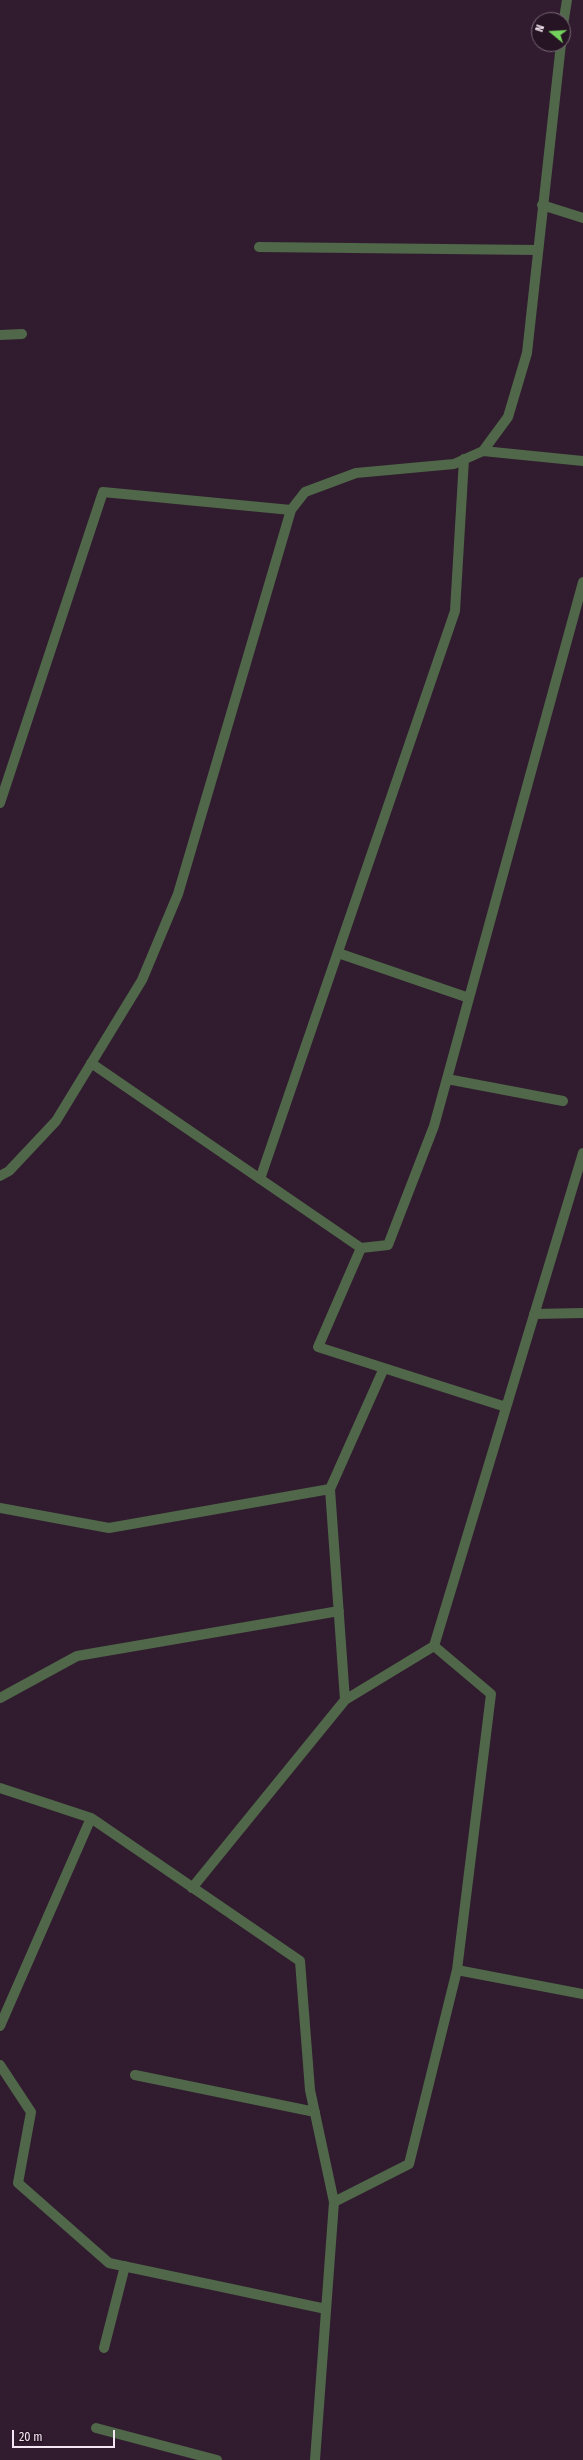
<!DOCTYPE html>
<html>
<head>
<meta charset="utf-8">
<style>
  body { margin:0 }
  #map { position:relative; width:583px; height:2460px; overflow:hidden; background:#301c2e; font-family:"Fira Sans Condensed",sans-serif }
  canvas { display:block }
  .north { position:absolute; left:531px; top:12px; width:40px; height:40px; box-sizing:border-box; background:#261324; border:1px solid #786776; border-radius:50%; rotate:288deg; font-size:11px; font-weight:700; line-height:16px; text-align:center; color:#f4e6f2 }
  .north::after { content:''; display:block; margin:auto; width:14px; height:18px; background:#73d25c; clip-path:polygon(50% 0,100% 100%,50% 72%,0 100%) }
  .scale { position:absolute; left:12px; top:2430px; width:103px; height:18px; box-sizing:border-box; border:2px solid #f4e6f2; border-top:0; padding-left:5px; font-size:12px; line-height:14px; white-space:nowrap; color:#f4e6f2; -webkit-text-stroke:3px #261324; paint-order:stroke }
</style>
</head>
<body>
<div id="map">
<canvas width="583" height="2460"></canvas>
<div class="north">N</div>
<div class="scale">20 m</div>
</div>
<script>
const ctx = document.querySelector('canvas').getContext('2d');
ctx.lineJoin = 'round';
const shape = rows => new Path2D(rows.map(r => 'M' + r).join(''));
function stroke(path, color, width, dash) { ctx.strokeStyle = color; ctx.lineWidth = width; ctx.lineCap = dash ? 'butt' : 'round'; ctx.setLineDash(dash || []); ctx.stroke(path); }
stroke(shape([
  [563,25,567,0],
  [542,205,583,218],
  [259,247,537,250],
  [0,335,22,334],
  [483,451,583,461],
  [0,803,103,492,291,510],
  [338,953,469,998],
  [91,1063,361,1248,388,1245,434,1126,583,582],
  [447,1079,563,1101],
  [583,1153,434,1646,491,1694,457,1970,583,1994],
  [0,1176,9,1171,56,1121,142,980,178,894,291,510,305,492,356,473,454,464,483,451,508,417,527,353,561,44],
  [260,1179,455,611,464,459],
  [361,1248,318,1347,506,1407],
  [534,1314,583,1313],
  [0,1508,109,1528,330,1489],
  [0,1698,77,1656,339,1611],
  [345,1700,330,1489,384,1368],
  [0,1788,91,1818,300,1961,310,2090,334,2202,409,2164,457,1970],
  [192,1888,345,1700,434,1646],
  [0,2026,91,1818],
  [0,2065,31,2112,18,2183,109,2263,326,2309],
  [135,2075,315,2112],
  [104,2348,125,2266],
  [96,2428,217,2460],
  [315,2460,334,2202]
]), '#50674a', 10);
</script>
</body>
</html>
